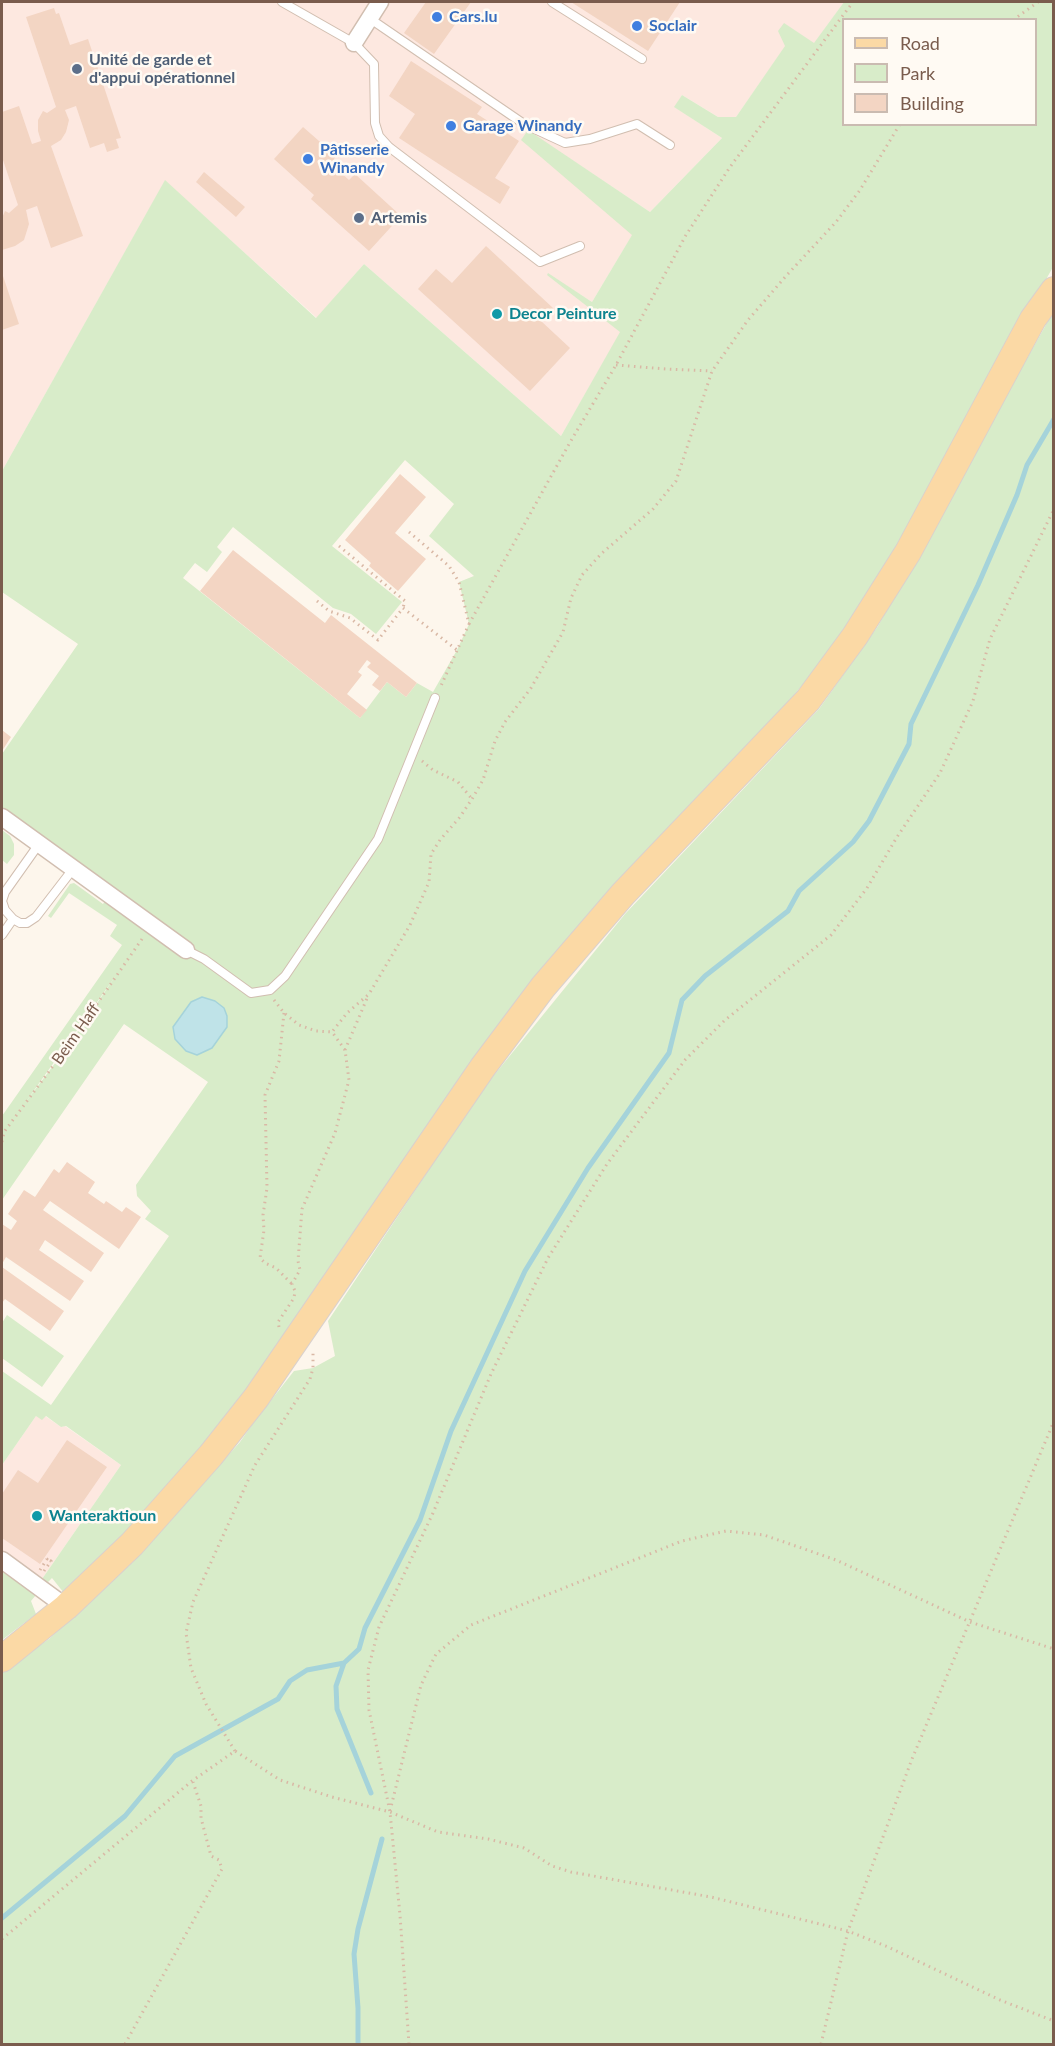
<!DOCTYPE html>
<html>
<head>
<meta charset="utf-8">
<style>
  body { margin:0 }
  #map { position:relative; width:1055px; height:2046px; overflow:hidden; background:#fdf6ec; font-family:Lato,sans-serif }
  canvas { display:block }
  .frame { position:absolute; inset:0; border:3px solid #7a5c4d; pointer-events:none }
  .legend { position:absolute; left:842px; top:18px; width:195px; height:108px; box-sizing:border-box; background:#fffaf3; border:2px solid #cabbb1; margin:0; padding:8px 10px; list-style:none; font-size:18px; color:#7a5c4d }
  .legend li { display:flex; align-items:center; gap:12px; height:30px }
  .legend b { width:30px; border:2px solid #cabbb1 }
</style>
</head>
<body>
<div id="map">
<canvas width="1055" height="2046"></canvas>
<div class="frame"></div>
<ul class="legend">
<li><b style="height:8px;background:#fbd9a5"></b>Road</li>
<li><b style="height:16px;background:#d8ecc9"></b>Park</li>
<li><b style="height:16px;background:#f3d5c3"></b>Building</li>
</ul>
</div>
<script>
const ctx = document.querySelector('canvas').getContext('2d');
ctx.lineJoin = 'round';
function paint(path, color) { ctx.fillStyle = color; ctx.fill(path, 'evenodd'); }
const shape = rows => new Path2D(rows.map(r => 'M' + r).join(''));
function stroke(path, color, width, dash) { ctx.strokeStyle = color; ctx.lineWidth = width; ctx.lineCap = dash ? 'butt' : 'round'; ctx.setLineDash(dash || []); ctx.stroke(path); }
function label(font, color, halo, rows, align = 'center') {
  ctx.font = font + ' Lato,sans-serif'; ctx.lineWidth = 5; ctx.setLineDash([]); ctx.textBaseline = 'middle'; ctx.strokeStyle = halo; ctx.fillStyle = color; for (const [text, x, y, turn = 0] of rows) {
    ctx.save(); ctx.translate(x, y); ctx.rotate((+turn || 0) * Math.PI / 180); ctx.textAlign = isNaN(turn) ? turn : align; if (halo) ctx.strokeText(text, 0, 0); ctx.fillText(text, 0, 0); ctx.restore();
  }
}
paint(shape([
  [2,2,844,2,814,44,784,24,786,46,736,117,718,117,682,95,675,107,722,138,650,212,528,131,522,139,633,234,592,302,548,274,621,332,561,436,364,264,317,318,165,181,2,471],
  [36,1416,45,1416,61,1427,65,1426,121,1465,42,1579,36,1595,2,1570,2,1465]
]), '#fde8e0');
paint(shape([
  [844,2,1053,2,1053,267,873,588,831,650,762,734,596,907,246,1393,127,1535,64,1593,52,1578,47,1583,42,1579,121,1465,66,1426,61,1427,46,1416,42,1420,36,1416,2,1465,2,1371,51,1405,169,1236,145,1219,151,1211,137,1196,136,1185,208,1082,124,1024,2,1200,2,1116,122,945,110,936,117,925,69,893,51,918,48,916,70,884,74,883,103,904,109,895,2,817,2,754,78,644,2,592,2,471,165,180,316,318,364,264,561,436,620,332,547,275,548,273,592,302,632,235,521,140,528,130,650,212,722,138,674,107,682,95,718,117,736,117,785,46,778,31,784,23,814,43],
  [844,20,1036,20,1036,124,844,124],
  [405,460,454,504,429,536,474,576,459,582,469,624,457,650,433,692,417,683,406,697,387,682,360,718,183,578,195,563,207,572,222,552,217,547,233,527,333,608,351,614,376,634,402,602,332,546],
  [117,974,65,1050,25,1103],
  [1053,312,1053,2044,2,2044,2,1672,49,1639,133,1562,240,1442,254,1422,294,1371,313,1368,335,1356,328,1321,482,1090,625,914,819,709,878,626],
  [2,830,10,836,14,844,14,855,7,864,2,860],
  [7,1315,64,1356,42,1387,2,1358,2,1323],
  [2,1570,36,1595,31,1601,36,1614,2,1640]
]), '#d8ecc9');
const water = shape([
  [202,997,215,1001,224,1008,227,1016,227,1027,212,1048,197,1055,186,1051,175,1039,173,1027,191,1002,202,997]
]);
paint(water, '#bfe3e8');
stroke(water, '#a5d3da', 1.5);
stroke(shape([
  [371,1793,337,1709,336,1686,344,1663,359,1649,365,1628,420,1520,451,1431,525,1271,588,1168,669,1053,682,1000,705,976,788,911,799,891,853,842,869,821,909,744,911,724,978,585,1017,495,1027,465,1054,419],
  [2,1918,125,1816,175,1756,278,1699,290,1681,307,1670,344,1663],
  [358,2044,358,2008,354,1954,358,1929,382,1839]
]), '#a5d3da', 5);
paint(shape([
  [426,2,471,2,434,54,404,33],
  [571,2,680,2,648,51],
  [54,8,56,14,59,13,70,45,88,39,121,138,116,139,119,148,107,152,104,143,90,148,76,106,65,110,69,120,66,132,61,140,51,146,83,236,51,248,37,206,26,210,29,224,24,240,15,246,2,250,2,218,5,211,9,213,18,205,2,157,2,112,19,106,32,144,41,141,38,131,38,120,43,111,47,113,56,107,26,17],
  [411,61,482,107,477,114,519,141,495,178,510,187,500,204,399,138,415,114,389,96],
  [303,127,335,155,333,166,349,180,355,174,401,216,369,251,311,199,314,195,274,159],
  [204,172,245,207,236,217,196,182],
  [486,246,553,308,541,321,570,348,530,391,418,289,436,269,452,283],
  [2,273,19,324,2,330],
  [400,474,426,497,395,533,426,559,398,591,369,566,371,563,345,540],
  [233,550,325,623,331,615,417,683,406,697,387,682,380,691,372,685,379,676,367,667,371,663,367,660,358,672,362,675,347,694,367,710,360,718,200,591],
  [2,730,11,737,2,751],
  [67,1162,95,1182,88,1193,104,1204,106,1201,122,1212,126,1207,141,1217,119,1249,50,1201,43,1210,104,1253,91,1272,45,1240,39,1250,84,1281,70,1301,6,1257,2,1264,2,1224,11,1230,17,1221,8,1214,24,1190,35,1197,54,1169,59,1173],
  [2,1267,64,1311,50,1331,5,1299,2,1303],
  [67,1440,107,1467,40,1564,2,1538,2,1494,18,1470,38,1483]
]), '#f3d5c3');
const service = shape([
  [282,2,354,43,374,64,375,123,379,136,389,147,540,262,580,246],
  [552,2,642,59],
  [369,18,524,124,565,143,590,139,637,124,670,145],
  [39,844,5,892,2,901,5,910,13,919,20,923,27,923,36,917,73,869],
  [2,935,13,919],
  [186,950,204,959,251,993,270,990,285,976,378,839,435,698]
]);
const minor = shape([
  [354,43,380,2],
  [2,817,186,950],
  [2,1560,66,1607]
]);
const primary = shape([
  [2,1659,66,1607,132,1544,211,1455,256,1398,483,1067,543,987,623,894,808,700,855,636,908,552,1033,319,1054,290]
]);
stroke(service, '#d1beb0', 10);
stroke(minor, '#d1beb0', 19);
stroke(primary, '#dad1cd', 28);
stroke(shape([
  [1013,20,1038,2],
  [616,365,666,369,712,371],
  [409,532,449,566,459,582,469,624,440,688],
  [339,546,405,601,403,608],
  [317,601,329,611,350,618,378,640,403,608,457,650],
  [469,624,569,444,616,365,686,235,730,167,853,2],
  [422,761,433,770,458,782,472,799],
  [274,1000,284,1013,299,1025,316,1031,332,1032],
  [284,1013,279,1061,265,1095,267,1188,263,1215,264,1230,260,1258,265,1263,276,1268,292,1284],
  [345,1050,368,996],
  [2,1142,4,1132,65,1050,142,939],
  [279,1327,278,1322,294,1298,295,1291,292,1284,300,1270,298,1261,302,1209,335,1133,349,1080,345,1050,332,1032,347,1013,369,994,410,925,429,882,431,854,440,840,460,817,472,799,483,780,495,741,505,722,531,688,563,632,571,598,582,575,601,554,653,509,676,481,712,371,748,320,786,276,836,222,860,190,900,124],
  [40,1570,47,1559,45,1558],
  [44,1571,51,1561,48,1560],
  [235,1751,206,1704,191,1668,186,1633,193,1602,255,1465,310,1379,313,1368,313,1351],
  [390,1811,421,1685,436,1654,471,1625,682,1541,726,1531,764,1535,836,1560,970,1622,1054,1649],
  [2,1939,192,1781,235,1751,280,1780,332,1797,390,1812,438,1832,488,1839,524,1848,552,1866,571,1872,711,1897,848,1931,888,1947,1000,2000,1054,2021],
  [125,2044,222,1869,219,1860,211,1856,201,1818,201,1806,193,1782],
  [409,2044,400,1915,390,1812,369,1710,368,1670,379,1627,433,1513,491,1374,548,1258,607,1164,685,1060,725,1020,831,935,867,888,897,837,940,773,973,701,990,639,1054,509],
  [821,2044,848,1931,912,1759,1054,1421]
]), '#d9b8a5', 3, [1.5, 4.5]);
stroke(service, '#fff', 8);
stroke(minor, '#fff', 16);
stroke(primary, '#fbd9a5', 26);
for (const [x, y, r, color] of [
  [437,17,6,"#3f7fe0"],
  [637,26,6,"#3f7fe0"],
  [77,69,6,"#5c6f8a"],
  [451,126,6,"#3f7fe0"],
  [308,159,6,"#3f7fe0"],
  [359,218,6,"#5c6f8a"],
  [497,314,6,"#0f9aa8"],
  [37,1516,6,"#0f9aa8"]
]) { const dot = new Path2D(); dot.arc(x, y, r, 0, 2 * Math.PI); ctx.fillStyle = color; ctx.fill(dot); stroke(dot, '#fffaf3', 2); }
label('bold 16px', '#366cbe', '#fffaf3', [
  ["Cars.lu",449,17],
  ["Soclair",649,26],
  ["Garage Winandy",463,126],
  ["Pâtisserie",320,150],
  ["Winandy",320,168]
], 'left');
label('bold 16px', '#4e5e75', '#fffaf3', [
  ["Unité de garde et",89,60],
  ["d'appui opérationnel",89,78],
  ["Artemis",371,218]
], 'left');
label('bold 16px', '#0d838f', '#fffaf3', [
  ["Decor Peinture",509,314],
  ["Wanteraktioun",49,1516]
], 'left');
label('16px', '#7a5c4d', '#fffaf3', [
  ["Beim Haff",76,1034,-55]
]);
</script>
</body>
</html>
